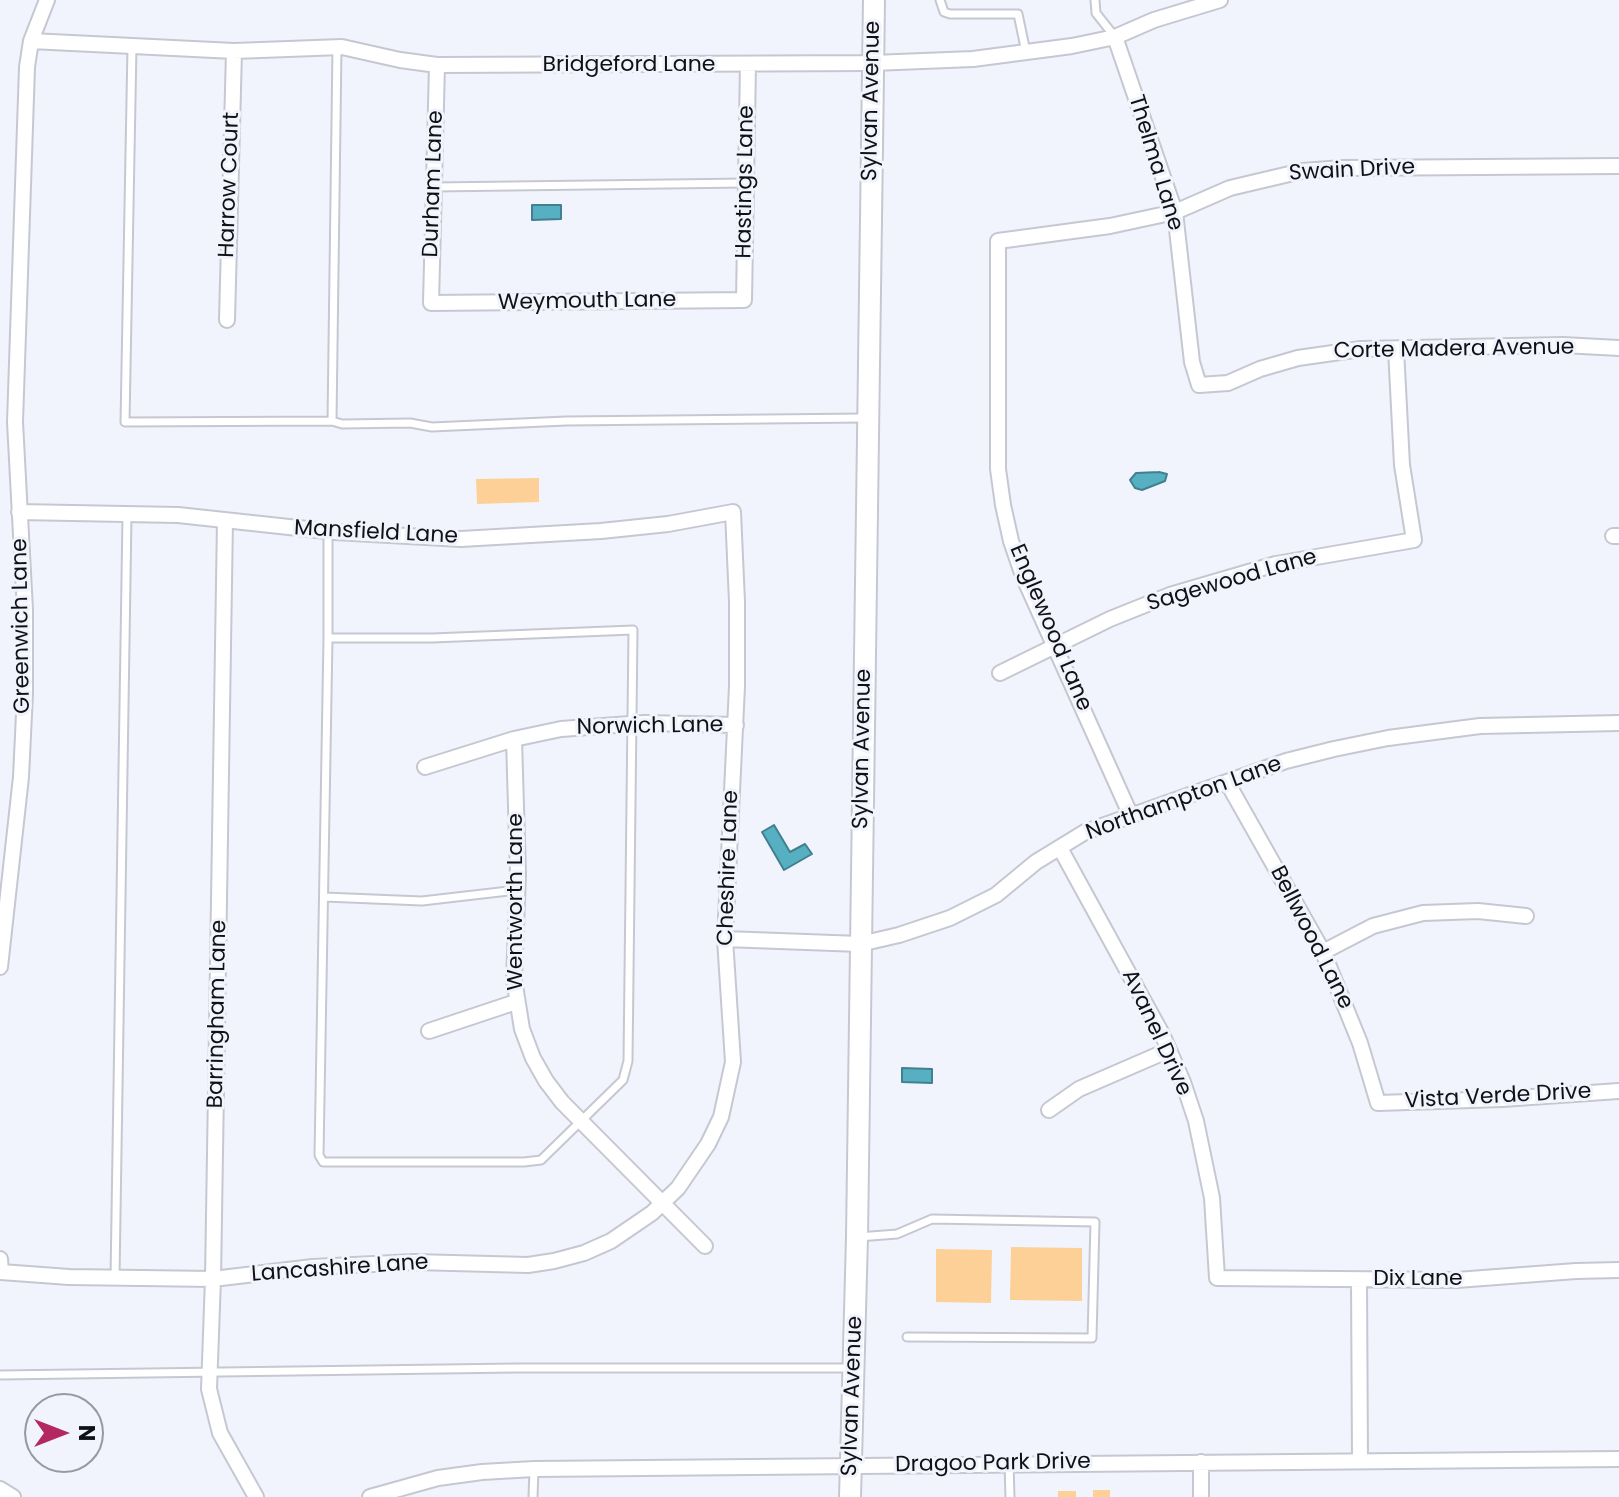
<!DOCTYPE html>
<html>
<head>
<meta charset="utf-8">
<style>
  body { margin:0 }
  #map { position:relative; width:1619px; height:1497px; overflow:hidden; background:#f2f4fd; font-family:Poppins,sans-serif }
  canvas { display:block }
  .north { position:absolute; left:24px; top:1393px; width:80px; height:80px; box-sizing:border-box; background:#f2f4fd; border:2px solid #9899a0; border-radius:50%; rotate:90deg; font-size:22px; font-weight:700; line-height:32px; text-align:center; color:#101114 }
  .north::after { content:''; display:block; margin:auto; width:28px; height:36px; background:#b42861; clip-path:polygon(50% 0,100% 100%,50% 72%,0 100%) }
</style>
</head>
<body>
<div id="map">
<canvas width="1619" height="1497"></canvas>
<div class="north">N</div>
</div>
<script>
const ctx = document.querySelector('canvas').getContext('2d');
ctx.lineJoin = 'round';
function paint(path, color) { ctx.fillStyle = color; ctx.fill(path, 'evenodd'); }
const shape = rows => new Path2D(rows.map(r => 'M' + r).join(''));
function stroke(path, color, width, dash) { ctx.strokeStyle = color; ctx.lineWidth = width; ctx.lineCap = dash ? 'butt' : 'round'; ctx.setLineDash(dash || []); ctx.stroke(path); }
function label(font, color, halo, rows, align = 'center') {
  ctx.font = font + ' Poppins,sans-serif'; ctx.lineWidth = 6; ctx.setLineDash([]); ctx.textBaseline = 'middle'; ctx.strokeStyle = halo; ctx.fillStyle = color; for (const [text, x, y, turn = 0] of rows) {
    ctx.save(); ctx.translate(x, y); ctx.rotate((+turn || 0) * Math.PI / 180); ctx.textAlign = isNaN(turn) ? turn : align; if (halo) ctx.strokeText(text, 0, 0); ctx.fillText(text, 0, 0); ctx.restore();
  }
}
const water = shape([
  [532,205,561,205,561,219,532,220,532,205],
  [1159,472,1167,474,1165,481,1142,490,1135,488,1130,480,1136,473,1159,472],
  [774,825,790,852,805,844,812,854,784,870,762,832,774,825],
  [902,1068,932,1069,932,1083,902,1082,902,1068]
]);
paint(water, '#56b0c2');
stroke(water, '#41808e', 2);
paint(shape([
  [539,478,539,502,477,504,476,479],
  [1011,1247,1082,1248,1082,1301,1010,1300],
  [936,1249,992,1250,991,1303,936,1302],
  [1093,1490,1110,1490,1110,1497,1093,1497],
  [1058,1491,1076,1491,1076,1497,1058,1497]
]), '#fcd096');
const lane = shape([
  [940,0,944,12,950,14,1018,14,1026,52],
  [1095,0,1096,13,1115,37],
  [132,46,125,422,332,421,337,47],
  [434,187,746,183],
  [332,421,342,424,410,423,432,427,566,421,865,418],
  [328,531,328,638],
  [633,630,628,1061,623,1080,541,1160,524,1162,323,1162,319,1155,328,638,432,638,633,630],
  [324,897,422,901,517,890],
  [858,1237,897,1234,932,1219,1095,1222,1092,1338,907,1337],
  [115,1278,127,515],
  [0,1375,516,1368,850,1368],
  [1009,1464,1010,1497],
  [533,1497,534,1469]
]);
const street = shape([
  [1115,37,1175,212,1192,362,1199,385,1228,383,1260,369,1298,358,1361,349,1563,345,1619,348],
  [31,41,234,51,342,47,400,60,437,65,873,63,973,59,1072,46,1115,37,1154,20,1220,0],
  [437,65,431,303,744,300,748,64],
  [227,320,234,51],
  [225,520,213,1279,209,1389,220,1433,256,1497],
  [1613,536,1619,536],
  [1000,673,1110,619,1170,595,1276,564,1414,540,1402,465,1396,349],
  [514,739,518,874,514,979,522,1029,533,1058,546,1081,562,1102,705,1246],
  [425,767,514,739,561,729,644,723,736,725],
  [1227,782,1323,952,1360,1043,1378,1103,1502,1099,1619,1091],
  [1131,816,1023,576,1011,541,1003,505,998,469,998,241,1110,226,1175,212,1230,188,1302,171,1343,168,1619,166],
  [1060,848,1162,1034,1183,1082,1196,1121,1212,1198,1217,1278,1457,1280,1576,1271,1619,1270],
  [725,939,860,944,899,935,950,918,996,895,1036,862,1085,832,1286,761,1334,749,1388,738,1480,726,1619,723],
  [1323,952,1373,926,1423,913,1478,911,1526,916],
  [0,967,21,777,25,693,25,610,15,422,27,67,31,41,47,0],
  [429,1031,516,1002],
  [1049,1110,1079,1089,1169,1050],
  [0,1259,1,1272,69,1277,213,1279,313,1267,414,1262,528,1265,554,1261,584,1253,611,1241,652,1213,678,1188,708,1144,721,1117,733,1062,725,939,737,686,737,602,733,512,668,524,601,531,461,539,335,532,178,515,19,512],
  [1359,1280,1360,1461],
  [0,1489,13,1497],
  [370,1497,438,1478,482,1472,534,1469,1619,1459],
  [1201,1497,1201,1462]
]);
const secondary = shape([
  [850,1497,857,1237,874,0]
]);
stroke(lane, '#c6c8d1', 11);
stroke(street, '#c6c8d1', 18);
stroke(secondary, '#c6c8d1', 24);
stroke(lane, '#fff', 7);
stroke(street, '#fff', 14);
stroke(secondary, '#fff', 20);
label('22px', '#101114', '#f2f4fd', [
  ["Bridgeford Lane",629,65],
  ["Sylvan Avenue",872,101,-89],
  ["Thelma Lane",1155,163,73],
  ["Swain Drive",1352,171,-3],
  ["Hastings Lane",746,182,-89],
  ["Durham Lane",434,184,-88],
  ["Harrow Court",230,185,-88],
  ["Weymouth Lane",587,302,-1],
  ["Corte Madera Avenue",1454,350,-1],
  ["Mansfield Lane",376,533,3],
  ["Sagewood Lane",1232,581,-16],
  ["Greenwich Lane",22,626,-91],
  ["Englewood Lane",1050,628,67],
  ["Norwich Lane",650,727,-1],
  ["Sylvan Avenue",863,749,-89],
  ["Northampton Lane",1184,799,-20],
  ["Cheshire Lane",729,868,-88],
  ["Wentworth Lane",516,902,-90],
  ["Bellwood Lane",1311,938,63],
  ["Barringham Lane",218,1014,-89],
  ["Avanel Drive",1156,1033,65],
  ["Vista Verde Drive",1498,1097,-3],
  ["Lancashire Lane",340,1269,-4],
  ["Dix Lane",1418,1279],
  ["Sylvan Avenue",853,1396,-88],
  ["Dragoo Park Drive",993,1464,-1]
]);
</script>
</body>
</html>
